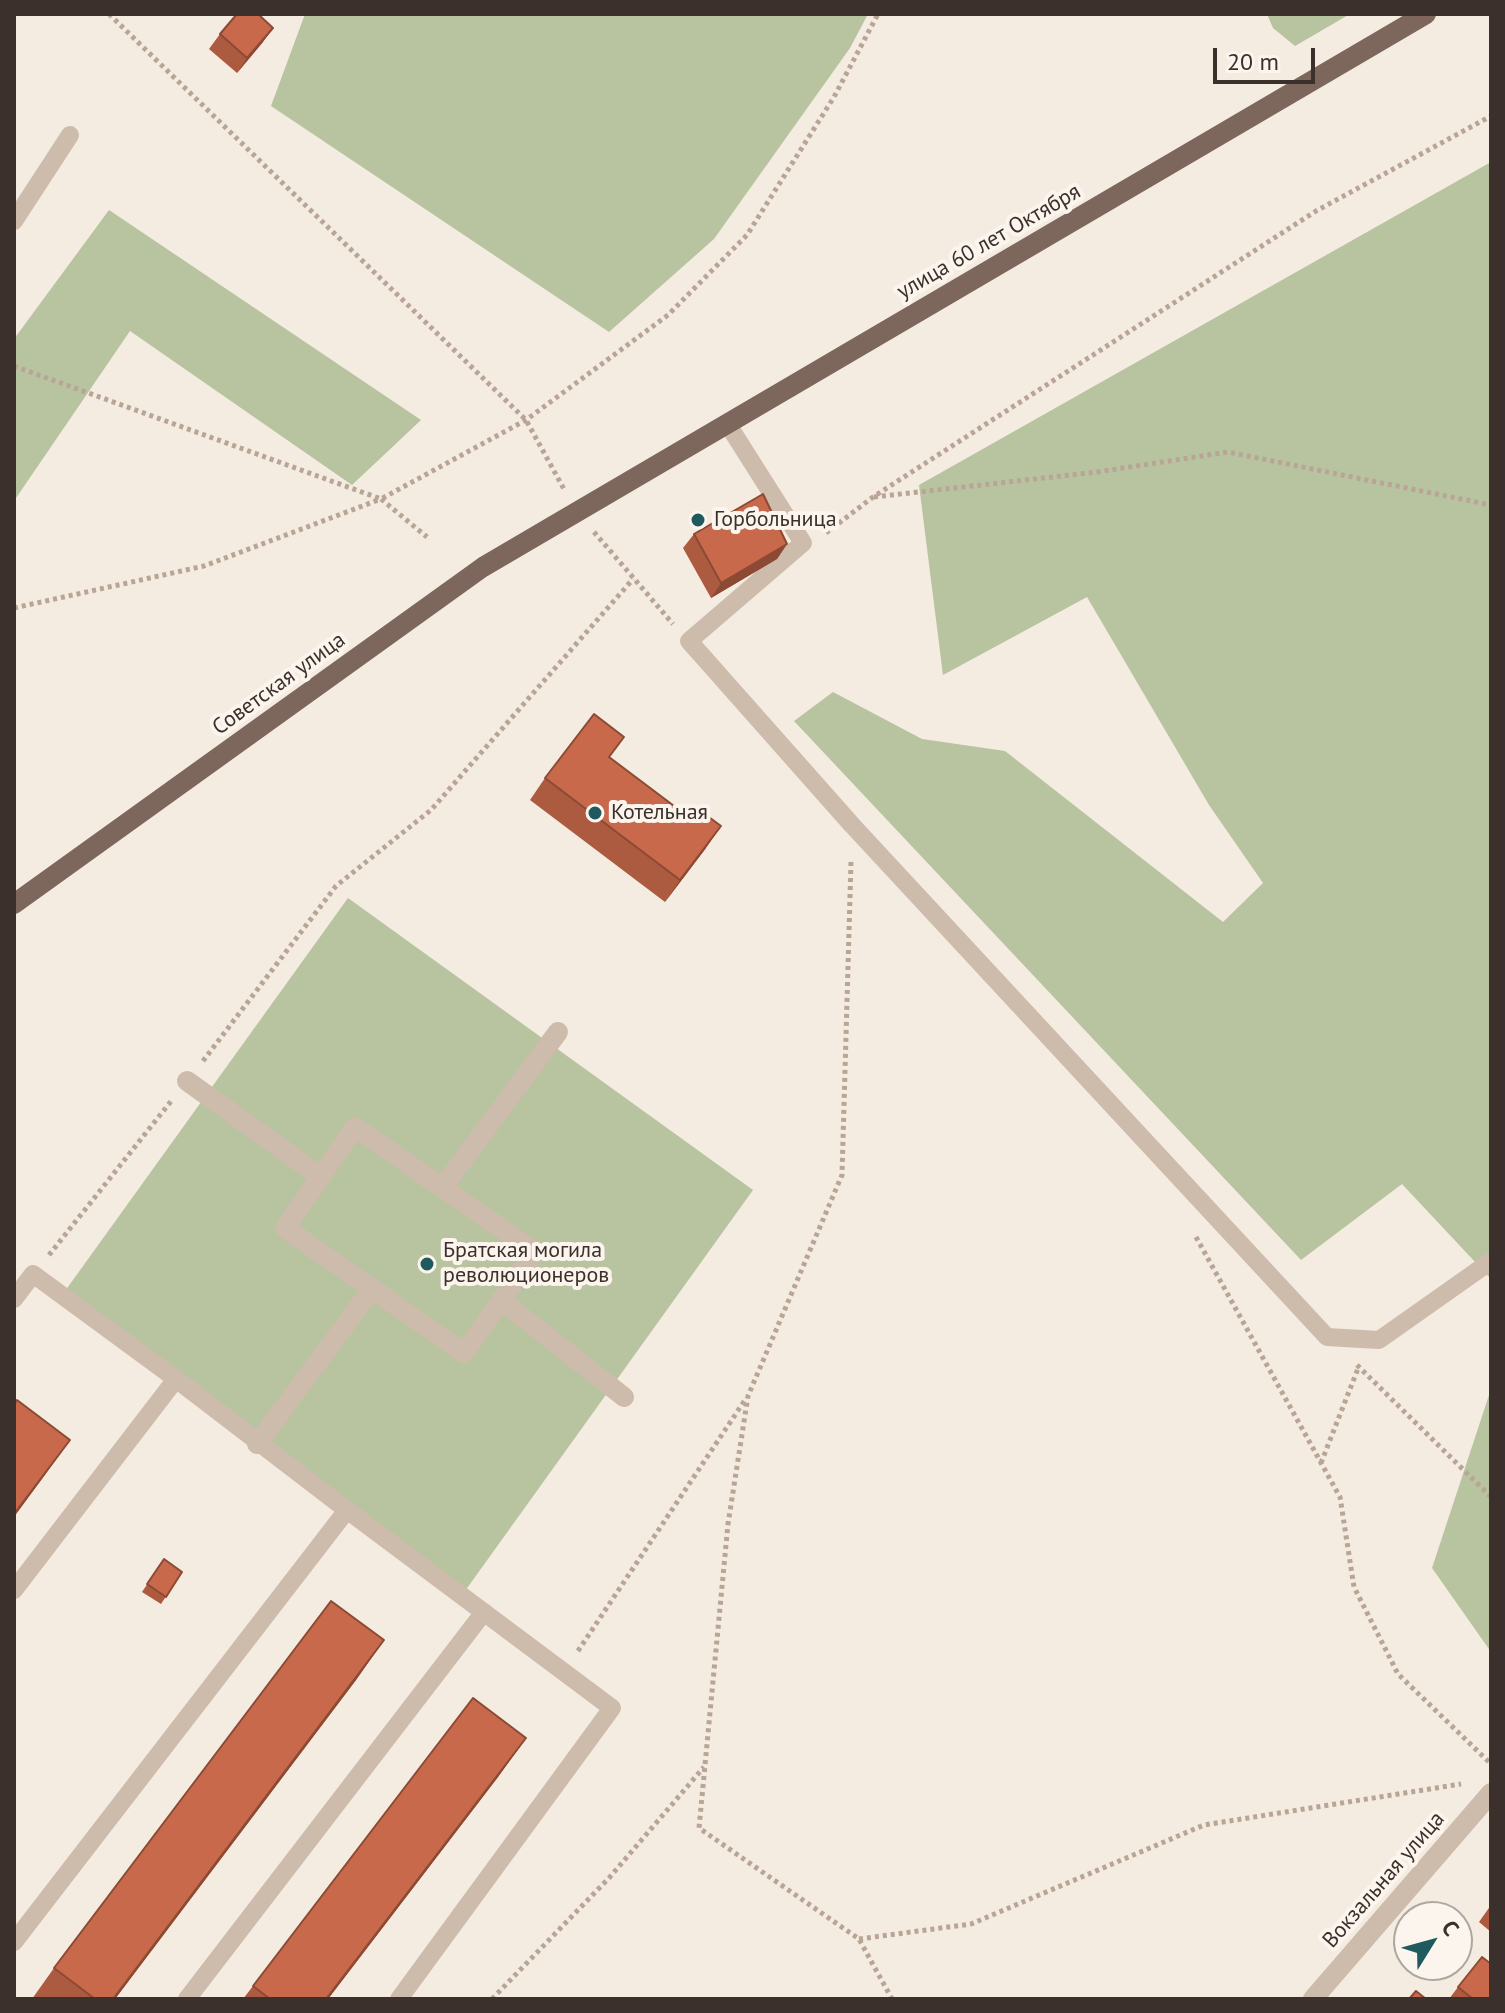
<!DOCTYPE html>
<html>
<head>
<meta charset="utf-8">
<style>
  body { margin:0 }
  #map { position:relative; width:1505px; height:2013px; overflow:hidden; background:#f4ebe1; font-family:"PT Sans",sans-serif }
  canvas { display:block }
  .frame { position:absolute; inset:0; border:16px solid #3b302b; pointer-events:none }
  .north { position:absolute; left:1393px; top:1901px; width:80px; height:80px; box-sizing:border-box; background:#fbf5ee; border:2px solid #aea6a0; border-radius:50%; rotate:53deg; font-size:22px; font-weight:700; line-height:32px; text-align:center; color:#3b302b }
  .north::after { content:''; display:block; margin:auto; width:28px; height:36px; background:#1f5a5e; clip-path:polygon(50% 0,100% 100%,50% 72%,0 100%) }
  .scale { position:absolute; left:1213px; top:48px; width:102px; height:36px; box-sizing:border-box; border:4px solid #3b302b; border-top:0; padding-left:10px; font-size:24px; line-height:28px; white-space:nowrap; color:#3b302b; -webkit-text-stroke:6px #fbf5ee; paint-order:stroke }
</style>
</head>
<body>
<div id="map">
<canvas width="1505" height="2013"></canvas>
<div class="frame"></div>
<div class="north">С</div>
<div class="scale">20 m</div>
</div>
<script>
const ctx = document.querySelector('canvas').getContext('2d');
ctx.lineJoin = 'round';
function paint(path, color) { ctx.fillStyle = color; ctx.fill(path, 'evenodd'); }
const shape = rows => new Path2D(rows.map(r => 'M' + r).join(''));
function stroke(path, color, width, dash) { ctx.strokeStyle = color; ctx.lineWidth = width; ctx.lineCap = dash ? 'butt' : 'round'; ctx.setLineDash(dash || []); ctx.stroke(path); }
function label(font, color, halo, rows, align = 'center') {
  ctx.font = font + ' "PT Sans",sans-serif'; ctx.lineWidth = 8; ctx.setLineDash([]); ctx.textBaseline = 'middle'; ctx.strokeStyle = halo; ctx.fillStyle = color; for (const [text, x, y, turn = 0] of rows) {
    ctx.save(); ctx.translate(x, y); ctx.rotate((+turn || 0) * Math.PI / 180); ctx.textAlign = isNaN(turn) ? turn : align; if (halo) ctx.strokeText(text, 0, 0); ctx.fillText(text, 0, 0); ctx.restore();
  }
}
paint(shape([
  [305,14,868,14,850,48,714,239,609,332,271,106],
  [1267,14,1350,14,1295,46,1273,28],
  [1491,162,1491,1279,1402,1184,1301,1260,794,721,833,692,922,739,1005,751,1223,922,1263,883,1209,805,1087,597,943,675,919,485],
  [109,210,421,420,352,485,130,331,14,501,14,339],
  [348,898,753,1190,465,1591,60,1298],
  [1491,1389,1491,1652,1432,1568]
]), '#b8c4a0');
stroke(shape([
  [109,14,526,420,565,491],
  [14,366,381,499,526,420,668,315,747,235,834,97,878,14],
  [874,497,1097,472,1228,452,1491,505],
  [594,532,673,624],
  [826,533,873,497,1316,211,1491,116],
  [14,608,204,566,381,499,427,537],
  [851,862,842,1175,748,1396,728,1524,699,1828,859,1939,892,1999],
  [203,1061,336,886,431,810,633,579],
  [1196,1237,1340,1497,1354,1587,1398,1674,1491,1764],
  [49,1255,172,1100],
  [1357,1365,1491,1497],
  [1321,1463,1359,1366],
  [578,1651,745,1400],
  [859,1939,971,1924,1204,1825,1461,1784],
  [492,1999,609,1878,704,1767]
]), '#b9a596', 5, [4, 4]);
stroke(shape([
  [14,221,70,135],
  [727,423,803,543,689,641,852,825,1327,1337,1379,1340,1491,1261],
  [14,1299,33,1274,176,1379,14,1590],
  [176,1379,347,1510],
  [14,1942,347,1510,612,1708,399,1999],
  [187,1999,484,1612]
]), '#cdbbac', 18);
stroke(shape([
  [187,1081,321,1177],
  [355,1127,535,1252,464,1353,285,1228,355,1127],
  [442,1188,558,1032],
  [501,1300,624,1397],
  [257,1444,372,1289]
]), '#cdbbac', 20);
stroke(shape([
  [1313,1999,1491,1793]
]), '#cdbbac', 20);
stroke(shape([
  [14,904,483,567,1426,14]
]), '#7d675c', 20);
paint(shape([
  [220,34,263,42,237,73,209,49],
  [694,534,787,544,777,559,711,598,683,548],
  [610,757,706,848,665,902,530,800,545,778],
  [164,1559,182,1572,161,1604,142,1592],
  [384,1640,356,1680,115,1999,32,1999,54,1968],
  [526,1738,498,1777,328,1999,243,1999,253,1986],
  [1491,1905,1491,1932,1479,1922],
  [1458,1987,1491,1999,1449,1999]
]), '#ac5a40');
paint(shape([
  [273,28,263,42,237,73,247,58],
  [787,544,777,559,711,598,721,583],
  [721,826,706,848,665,902,680,880],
  [70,1440,42,1479,14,1517,14,1514],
  [384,1640,356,1680,115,1999,113,1999],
  [526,1738,498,1777,328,1999,326,1999]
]), '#8c4a34');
const building = shape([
  [237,14,258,14,273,28,247,58,220,34,237,14],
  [763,494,787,544,721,583,694,534,763,494],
  [594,714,624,737,609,757,686,815,694,806,721,826,680,880,545,778,594,714],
  [17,1400,70,1440,14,1514,14,1404,17,1400],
  [164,1559,182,1572,166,1597,147,1584,164,1559],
  [331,1601,384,1640,113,1999,95,1999,54,1968,331,1601],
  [473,1698,526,1738,326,1999,270,1999,253,1986,473,1698],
  [1482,1957,1491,1964,1491,1999,1473,1999,1458,1987,1482,1957],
  [1416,1991,1426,1999,1409,1999,1416,1991]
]);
paint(building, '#c8694b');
stroke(building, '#8c4a34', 2);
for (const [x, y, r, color] of [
  [698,520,8,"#1f5a5e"],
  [595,813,8,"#1f5a5e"],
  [427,1264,8,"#1f5a5e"]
]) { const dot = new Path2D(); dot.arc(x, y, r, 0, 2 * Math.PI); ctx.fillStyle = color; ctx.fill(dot); stroke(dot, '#fbf5ee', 3); }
label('22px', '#3b302b', '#fbf5ee', [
  ["улица 60 лет Октября",989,242,-30],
  ["Советская улица",279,684,-36],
  ["Вокзальная улица",1384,1880,-49]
]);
label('22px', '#3b302b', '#fbf5ee', [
  ["Горбольница",714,520],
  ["Котельная",611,813],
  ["Братская могила",443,1251],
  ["революционеров",443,1276]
], 'left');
</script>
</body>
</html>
